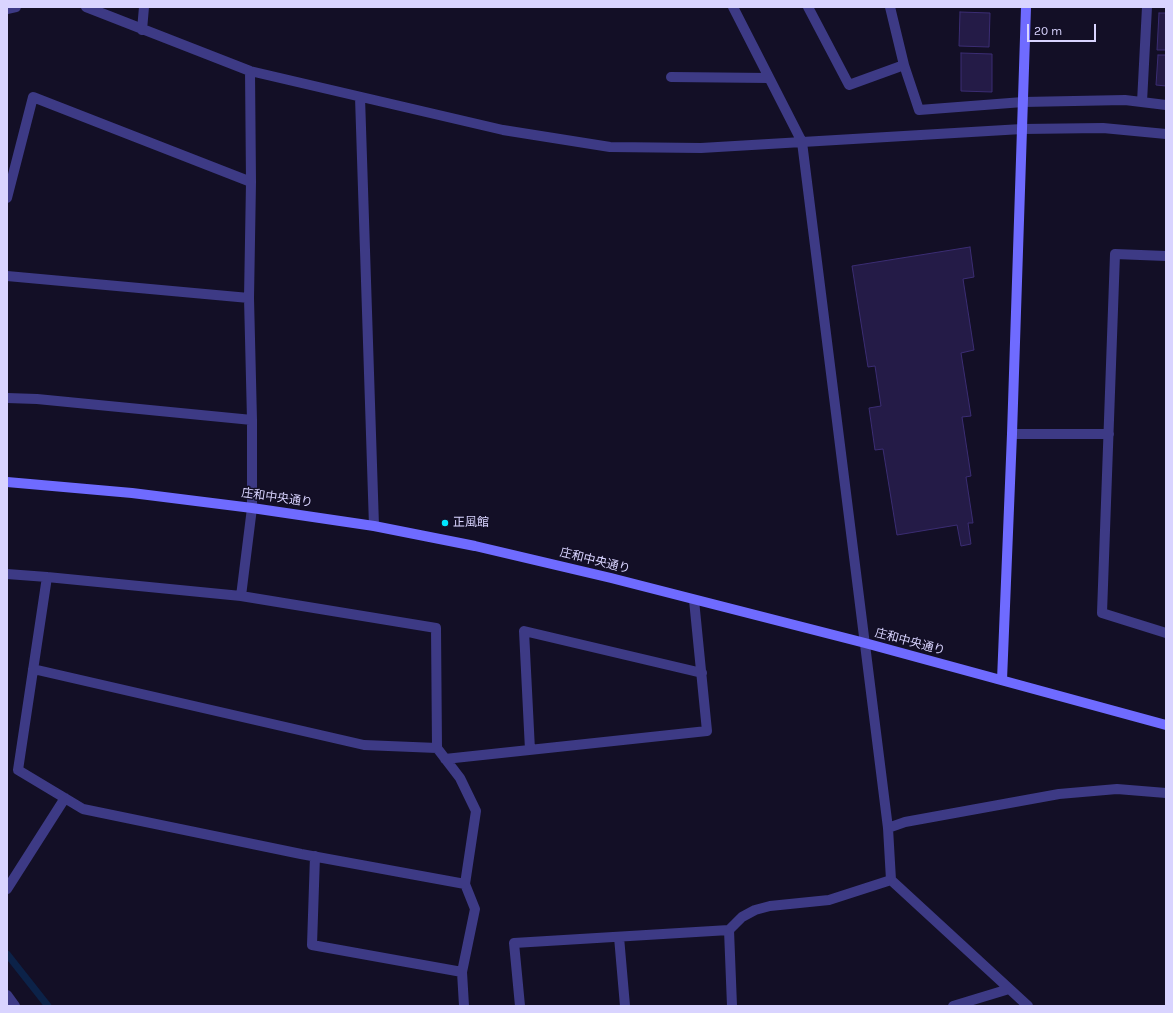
<!DOCTYPE html>
<html>
<head>
<meta charset="utf-8">
<style>
  body { margin:0 }
  #map { position:relative; width:1173px; height:1013px; overflow:hidden; background:#130f26; font-family:Karla,sans-serif }
  canvas { display:block }
  .frame { position:absolute; inset:0; border:8px solid #d9d4ff; pointer-events:none }
  .scale { position:absolute; left:1027px; top:24px; width:69px; height:18px; box-sizing:border-box; border:2px solid #d9d4ff; border-top:0; padding-left:5px; font-size:12px; line-height:14px; white-space:nowrap; color:#d9d4ff; -webkit-text-stroke:3px #130f26; paint-order:stroke }
</style>
</head>
<body>
<div id="map">
<canvas width="1173" height="1013"></canvas>
<div class="frame"></div>
<div class="scale">20 m</div>
</div>
<script>
const ctx = document.querySelector('canvas').getContext('2d');
ctx.lineJoin = 'round';
const shape = rows => new Path2D(rows.map(r => 'M' + r).join(''));
function stroke(path, color, width, dash) { ctx.strokeStyle = color; ctx.lineWidth = width; ctx.lineCap = dash ? 'butt' : 'round'; ctx.setLineDash(dash || []); ctx.stroke(path); }
function paint(path, color) { ctx.fillStyle = color; ctx.fill(path, 'evenodd'); }
function label(font, color, halo, rows, align = 'center') {
  ctx.font = font + ' Karla,"Noto Sans JP",sans-serif'; ctx.lineWidth = 3; ctx.setLineDash([]); ctx.textBaseline = 'middle'; ctx.strokeStyle = halo; ctx.fillStyle = color; for (const [text, x, y, turn = 0] of rows) {
    ctx.save(); ctx.translate(x, y); ctx.rotate((+turn || 0) * Math.PI / 180); ctx.textAlign = isNaN(turn) ? turn : align; if (halo) ctx.strokeText(text, 0, 0); ctx.fillText(text, 0, 0); ctx.restore();
  }
}
stroke(shape([
  [7,954,48,1006]
]), '#0c2248', 7);
const building = shape([
  [960,12,990,13,989,47,959,46,960,12],
  [1159,13,1166,13,1166,50,1157,50,1159,13],
  [961,53,992,54,992,92,961,91,961,53],
  [1158,55,1166,55,1166,86,1156,85,1158,55],
  [970,247,974,277,963,279,974,350,961,353,971,416,962,417,971,476,966,477,973,523,968,523,971,544,961,546,957,525,897,535,883,449,875,450,869,408,881,406,875,366,868,367,852,266,970,247]
]);
paint(building, '#241b47');
stroke(building, '#3b2d73', 1);
stroke(shape([
  [86,7,250,71,503,130,610,147,701,148,1022,129,1103,128,1166,134],
  [733,7,802,142,888,828,891,880,1028,1006],
  [808,7,849,85,904,65,890,7],
  [7,9,16,7],
  [142,30,144,7],
  [904,65,919,110,1023,102,1125,100,1166,105],
  [671,77,769,78],
  [360,97,374,526],
  [1142,102,1147,7],
  [7,198,33,97,251,182],
  [1166,256,1115,254,1102,613,1166,633],
  [7,276,249,298],
  [7,398,37,399,252,420],
  [1012,434,1109,434],
  [7,574,47,577,241,596,436,628,437,748,460,778,476,811,465,884,301,854,83,809,18,770,47,577],
  [241,596,252,508,252,420,249,298,251,182,250,71],
  [33,669,364,745,437,748],
  [530,750,524,631,702,673],
  [445,759,707,731,694,600],
  [888,828,905,822,1059,794,1117,789,1166,793],
  [315,856,312,945,462,972,475,909,465,884],
  [7,889,65,798],
  [729,930,732,1006],
  [619,937,625,1006],
  [462,972,464,1006],
  [7,995,15,1006],
  [520,1006,514,943,729,930,742,917,755,910,770,906,829,900,891,880],
  [953,1006,1009,989]
]), '#3d3a85', 10);
stroke(shape([
  [7,482,132,493,252,508,374,526,475,546,611,578,865,643,1166,725],
  [1002,680,1012,434,1026,7]
]), '#6f6bff', 10);
for (const [x, y, r, color] of [
  [445,523,4,"#00e5ff"]
]) { const dot = new Path2D(); dot.arc(x, y, r, 0, 2 * Math.PI); ctx.fillStyle = color; ctx.fill(dot); stroke(dot, '#130f26', 1.5); }
label('12px', '#d9d4ff', '#130f26', [
  ["庄和中央通り",277,498,8],
  ["庄和中央通り",595,561,14],
  ["庄和中央通り",910,642,15]
]);
label('12px', '#d9d4ff', '#130f26', [
  ["正風館",453,523]
], 'left');
</script>
</body>
</html>
